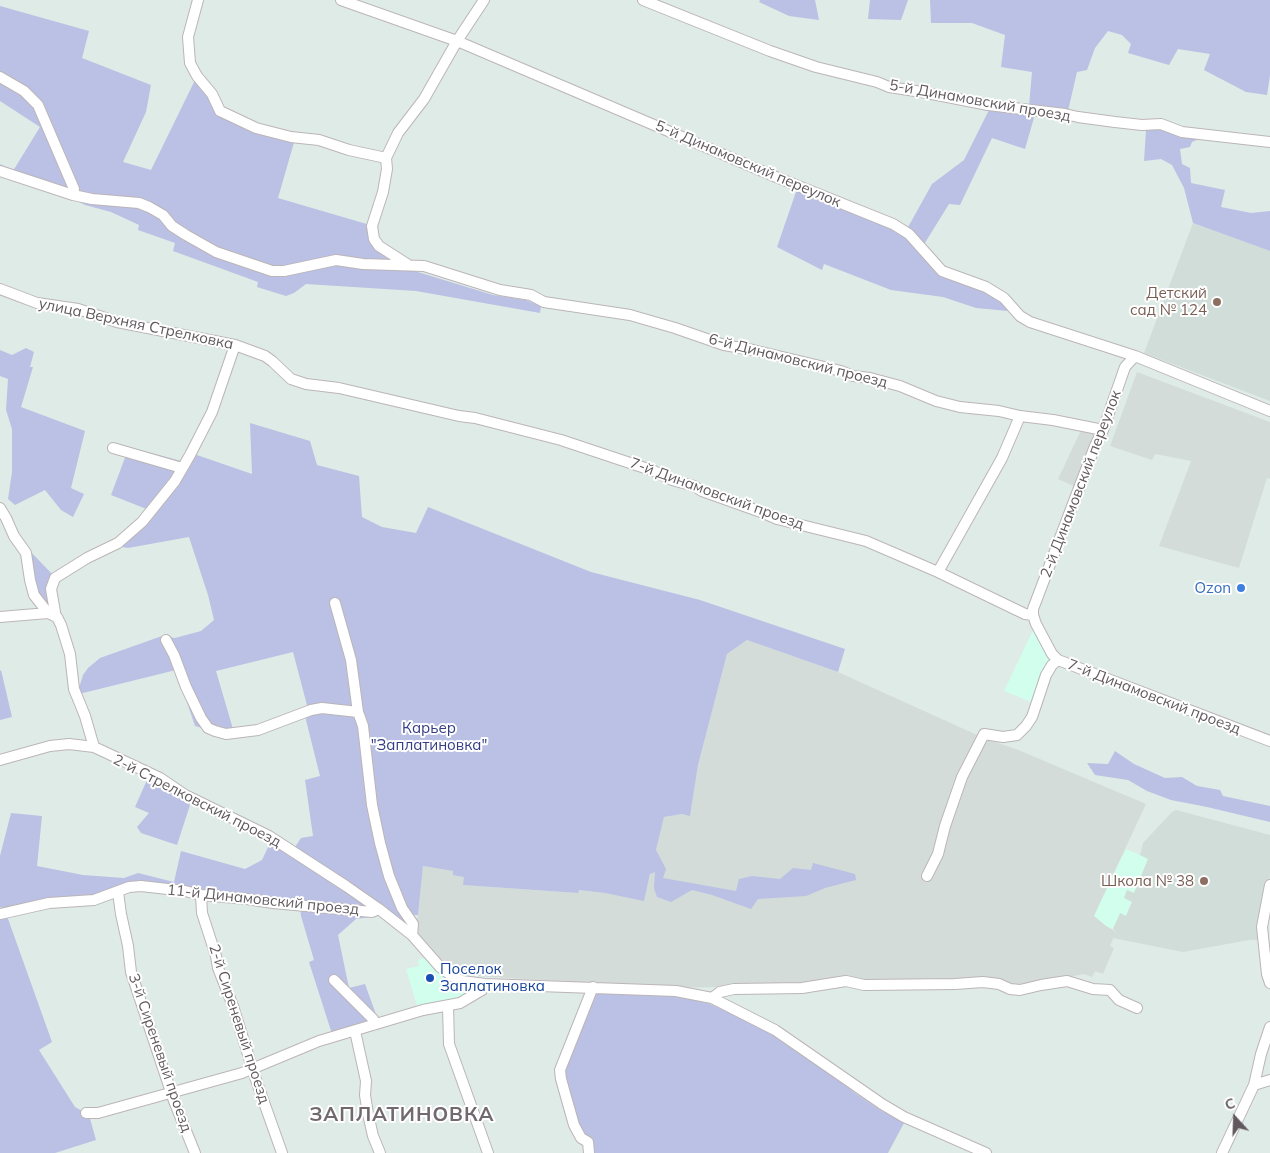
<!DOCTYPE html>
<html>
<head>
<meta charset="utf-8">
<style>
  body { margin:0 }
  #map { position:relative; width:1270px; height:1153px; overflow:hidden; background:#dfebe7; font-family:Mulish,sans-serif }
  canvas { display:block }
  .north { position:absolute; left:1210px; top:1093px; width:50px; height:50px; -webkit-text-stroke:4px #fff; paint-order:stroke; rotate:340deg; font-size:14px; font-weight:700; line-height:20px; text-align:center; color:#60585d }
  .north::after { content:''; display:block; margin:auto; width:18px; height:22px; background:#60585d; clip-path:polygon(50% 0,100% 100%,50% 72%,0 100%) }
</style>
</head>
<body>
<div id="map">
<canvas width="1270" height="1153"></canvas>
<div class="north">С</div>
</div>
<script>
const ctx = document.querySelector('canvas').getContext('2d');
ctx.lineJoin = 'round';
function paint(path, color) { ctx.fillStyle = color; ctx.fill(path, 'evenodd'); }
const shape = rows => new Path2D(rows.map(r => 'M' + r).join(''));
function stroke(path, color, width, dash) { ctx.strokeStyle = color; ctx.lineWidth = width; ctx.lineCap = dash ? 'butt' : 'round'; ctx.setLineDash(dash || []); ctx.stroke(path); }
function label(font, color, halo, rows, align = 'center') {
  ctx.font = font + ' Mulish,sans-serif'; ctx.lineWidth = 4; ctx.setLineDash([]); ctx.textBaseline = 'middle'; ctx.strokeStyle = halo; ctx.fillStyle = color; for (const [text, x, y, turn = 0] of rows) {
    ctx.save(); ctx.translate(x, y); ctx.rotate((+turn || 0) * Math.PI / 180); ctx.textAlign = isNaN(turn) ? turn : align; if (halo) ctx.strokeText(text, 0, 0); ctx.fillText(text, 0, 0); ctx.restore();
  }
}
paint(shape([
  [1034,628,1049,658,1031,702,1004,691],
  [1126,849,1149,859,1134,893,1127,890,1132,901,1126,916,1120,914,1113,929,1106,926,1094,916,1097,906],
  [427,957,459,984,476,988,457,1000,418,1009,406,969,419,966,418,960]
]), '#d1feed');
paint(shape([
  [1137,372,1270,422,1270,479,1267,478,1239,568,1159,546,1191,461,1155,454,1152,460,1110,446],
  [1081,430,1094,432,1096,436,1076,487,1058,479],
  [747,640,838,672,986,739,1016,749,1146,804,1094,916,1106,926,1116,932,1110,946,1114,948,1103,974,1095,971,1092,977,1084,974,1023,987,999,982,666,988,477,976,457,970,432,953,421,941,415,927,418,915,423,866,453,871,465,876,464,885,578,893,578,890,605,893,644,900,664,817,682,814,690,815,698,765,727,654]
]), '#d4dcd9');
paint(shape([
  [1193,223,1270,251,1270,401,1144,353],
  [1176,810,1270,835,1270,876,1267,887,1259,940,1249,940,1183,952,1113,938,1116,932,1113,929,1120,913,1126,916,1132,902,1124,898,1127,890,1134,893,1148,859,1140,855,1143,843,1172,812]
]), '#d0ddd8');
paint(shape([
  [760,0,815,0,819,20,789,16,759,2],
  [870,0,908,0,901,20,868,19],
  [930,0,1270,0,1270,75,1267,95,1246,92,1204,70,1210,54,1178,49,1169,65,1128,53,1131,44,1122,35,1108,31,1095,48,1087,70,1077,72,1068,111,1029,106,1032,72,1001,67,1005,35,972,23,931,23],
  [0,6,89,31,82,58,151,85,146,112,123,162,151,170,196,78,209,95,216,109,295,139,278,198,370,225,369,235,408,269,493,295,526,300,541,306,540,313,416,291,306,284,294,293,286,296,257,287,258,282,173,251,175,243,138,230,139,225,111,212,85,205,70,197,9,178,0,177,0,164,13,171,40,127,0,101],
  [989,110,1035,114,1025,149,992,138,960,205,949,204,923,246,907,229,932,184,964,160],
  [1151,126,1201,138,1192,142,1190,147,1180,149,1182,164,1190,168,1191,183,1225,190,1221,207,1251,213,1270,211,1270,251,1193,223,1184,188,1172,165,1161,159,1144,161,1146,131,1141,128],
  [797,189,900,232,911,244,919,250,971,284,1004,301,1008,311,976,308,943,297,891,290,824,264,822,270,777,247],
  [26,348,34,352,30,367,33,367,21,407,85,431,71,488,84,494,73,517,61,510,45,490,15,505,8,499,12,472,12,429,6,410,8,379,0,376,0,350,12,355],
  [250,423,310,441,317,465,359,476,362,517,382,527,416,533,428,507,591,572,700,600,845,649,838,672,747,640,727,654,698,765,690,816,682,814,664,817,656,850,666,869,663,878,736,891,739,879,752,876,780,879,793,868,811,870,813,863,855,874,856,880,825,888,806,896,758,899,751,909,712,895,692,890,671,902,657,897,654,888,655,872,650,874,644,901,605,893,579,890,578,893,463,885,464,877,453,875,453,871,423,866,418,915,412,915,408,926,295,847,301,838,313,836,305,780,320,776,306,720,308,709,293,652,216,671,233,729,209,730,195,726,176,670,79,694,79,688,83,675,88,668,100,658,162,636,175,638,201,631,214,620,208,595,189,537,128,548,122,547,194,454,252,474],
  [129,447,181,461,173,479,149,510,111,495],
  [28,549,53,575,52,613,38,599],
  [1,670,12,717,0,720,0,671],
  [1115,751,1134,764,1165,778,1182,777,1197,786,1220,790,1223,796,1270,806,1270,822,1207,807,1171,800,1147,791,1128,780,1095,775,1087,763,1108,764],
  [147,780,163,787,190,805,177,845,141,833,137,827,149,813,135,807],
  [11,813,42,816,37,866,83,875,124,878,138,873,174,882,181,851,245,869,262,860,270,843,352,895,369,908,162,887,16,907,0,907,0,856],
  [300,907,371,917,356,919,338,935,349,988,365,984,378,1020,332,1034,309,962,314,960,301,916],
  [7,916,52,1042,39,1050,75,1107,89,1115,96,1140,55,1153,0,1153,0,918],
  [599,993,671,995,707,1003,729,1011,774,1034,819,1064,855,1093,882,1111,904,1123,888,1153,587,1153,584,1136,577,1124,563,1070,593,997,596,994]
]), '#bac1e4');
const minor = shape([
  [198,0,188,37,190,63,197,76,212,94,220,111,256,128,291,137,319,140,349,150,386,158],
  [341,0,457,41,776,177,893,224,909,234,942,271,986,287,1004,298,1020,316,1030,322,1135,356,1270,411],
  [643,0,770,51,816,67,877,82,889,87,922,92,988,105,1065,114,1078,117,1115,122,1142,125,1161,124,1182,132,1270,142],
  [0,77,24,91,38,105,74,189,73,195],
  [0,171,73,195,92,199,139,203,149,207,163,215,172,226,186,235,216,252,272,271,284,271,336,260,363,264,424,266,500,290,531,295,544,302,630,315,675,328,724,345,753,350,841,371,853,376,870,378,900,386,936,401,960,407,999,411,1020,416,1053,420,1103,430],
  [407,264,379,246,374,239,372,226,383,192,387,169,386,158,398,133,424,99,457,41,484,0],
  [0,289,37,303,78,309,117,322,235,345,265,356,272,361,291,379,306,384,339,388,459,416,475,418,561,440,654,471,672,480,694,486,702,491,761,512,777,519,866,541,938,572,1025,614,1033,615],
  [1135,356,1125,367,1103,430,1095,446,1033,609,1033,615,1036,624,1052,654,1058,660,1270,741],
  [113,448,182,468],
  [0,508,6,518,14,536,26,553,30,580,34,595,48,613,57,617,61,625,70,654,74,689,85,716,94,747],
  [938,572,1002,458,1020,416],
  [335,603,351,660,358,712,363,726,372,805,380,843,389,876,402,908,413,924,412,935],
  [54,616,55,612,51,589,55,578,87,558,118,543,142,522,175,481,190,455,212,412,235,345],
  [0,617,48,613],
  [166,640,174,655,186,687,201,718,208,728,215,731,226,734,258,730,311,710,322,708,358,712],
  [0,760,50,746,69,744,94,747,160,778,185,795,269,836,346,886,379,909],
  [927,876,938,854,945,826,962,777,984,734,1003,737,1017,735,1026,726,1032,717,1046,675,1052,665,1058,660],
  [1270,885,1262,927,1267,974,1270,983],
  [118,892,121,914,128,946,131,972,174,1101,195,1153],
  [201,895,202,913,216,956,218,968,233,1006,255,1077,282,1153],
  [0,914,49,903,94,900,129,887,141,886,185,891,201,895,247,899,273,903,372,912,379,909,412,935,440,967,452,976,462,981,485,984,676,991,712,998,775,1030,882,1104,904,1117,986,1153],
  [334,980,373,1019,376,1024],
  [712,998,720,992,734,989,802,988,846,981,864,985,955,984,983,982,999,984,1010,989,1020,990,1041,985,1067,981,1093,989,1110,990,1119,1000,1137,1008],
  [448,1006,449,1044,488,1153],
  [355,1031,366,1081,365,1095,368,1114,373,1136,380,1153],
  [1254,1085,1270,1080],
  [86,1113,98,1113,242,1073,319,1041,423,1010,460,1003,482,990,485,984],
  [589,1153,588,1142,581,1138,574,1125,561,1079,560,1070,593,987],
  [1222,1153,1254,1085,1261,1054,1270,1027]
]);
stroke(minor, '#bcb5b8', 12);
stroke(minor, '#fff', 10);
for (const [x, y, r, color] of [
  [1217,302,5,"#8d6e63"],
  [1241,588,5,"#3f7fe0"],
  [1204,881,5,"#8d6e63"],
  [430,978,5,"#1a4fb4"]
]) { const dot = new Path2D(); dot.arc(x, y, r, 0, 2 * Math.PI); ctx.fillStyle = color; ctx.fill(dot); stroke(dot, '#fff', 2); }
label('15px', '#60585d', '#fff', [
  ["5-й Динамовский проезд",980,101,10],
  ["5-й Динамовский переулок",748,164,23],
  ["улица Верхняя Стрелковка",136,324,12],
  ["6-й Динамовский проезд",798,361,14],
  ["2-й Динамовский переулок",1081,484,-69],
  ["7-й Динамовский проезд",717,494,20],
  ["7-й Динамовский проезд",1154,697,21],
  ["2-й Стрелковский проезд",197,801,27],
  ["11-й Динамовский проезд",263,900,6],
  ["2-й Сиреневый проезд",239,1024,72],
  ["3-й Сиреневый проезд",160,1053,71]
]);
label('15px', '#785e54', '#fff', [
  ["Детский",1207,293],
  ["сад № 124",1207,310],
  ["Школа № 38",1194,881]
], 'right');
label('15px', '#366cbe', '#fff', [
  ["Ozon",1231,588]
], 'right');
label('15px', '#333c84', '#fff', [
  ["Карьер",429,728],
  ["\"Заплатиновка\"",429,745]
]);
label('15px', '#164399', '#fff', [
  ["Поселок",440,969],
  ["Заплатиновка",440,986]
], 'left');
ctx.letterSpacing = '1px';
label('bold 20px', '#72696f', '#fff', [
  ["ЗАПЛАТИНОВКА",402,1115]
]);
ctx.letterSpacing = '0px';
</script>
</body>
</html>
